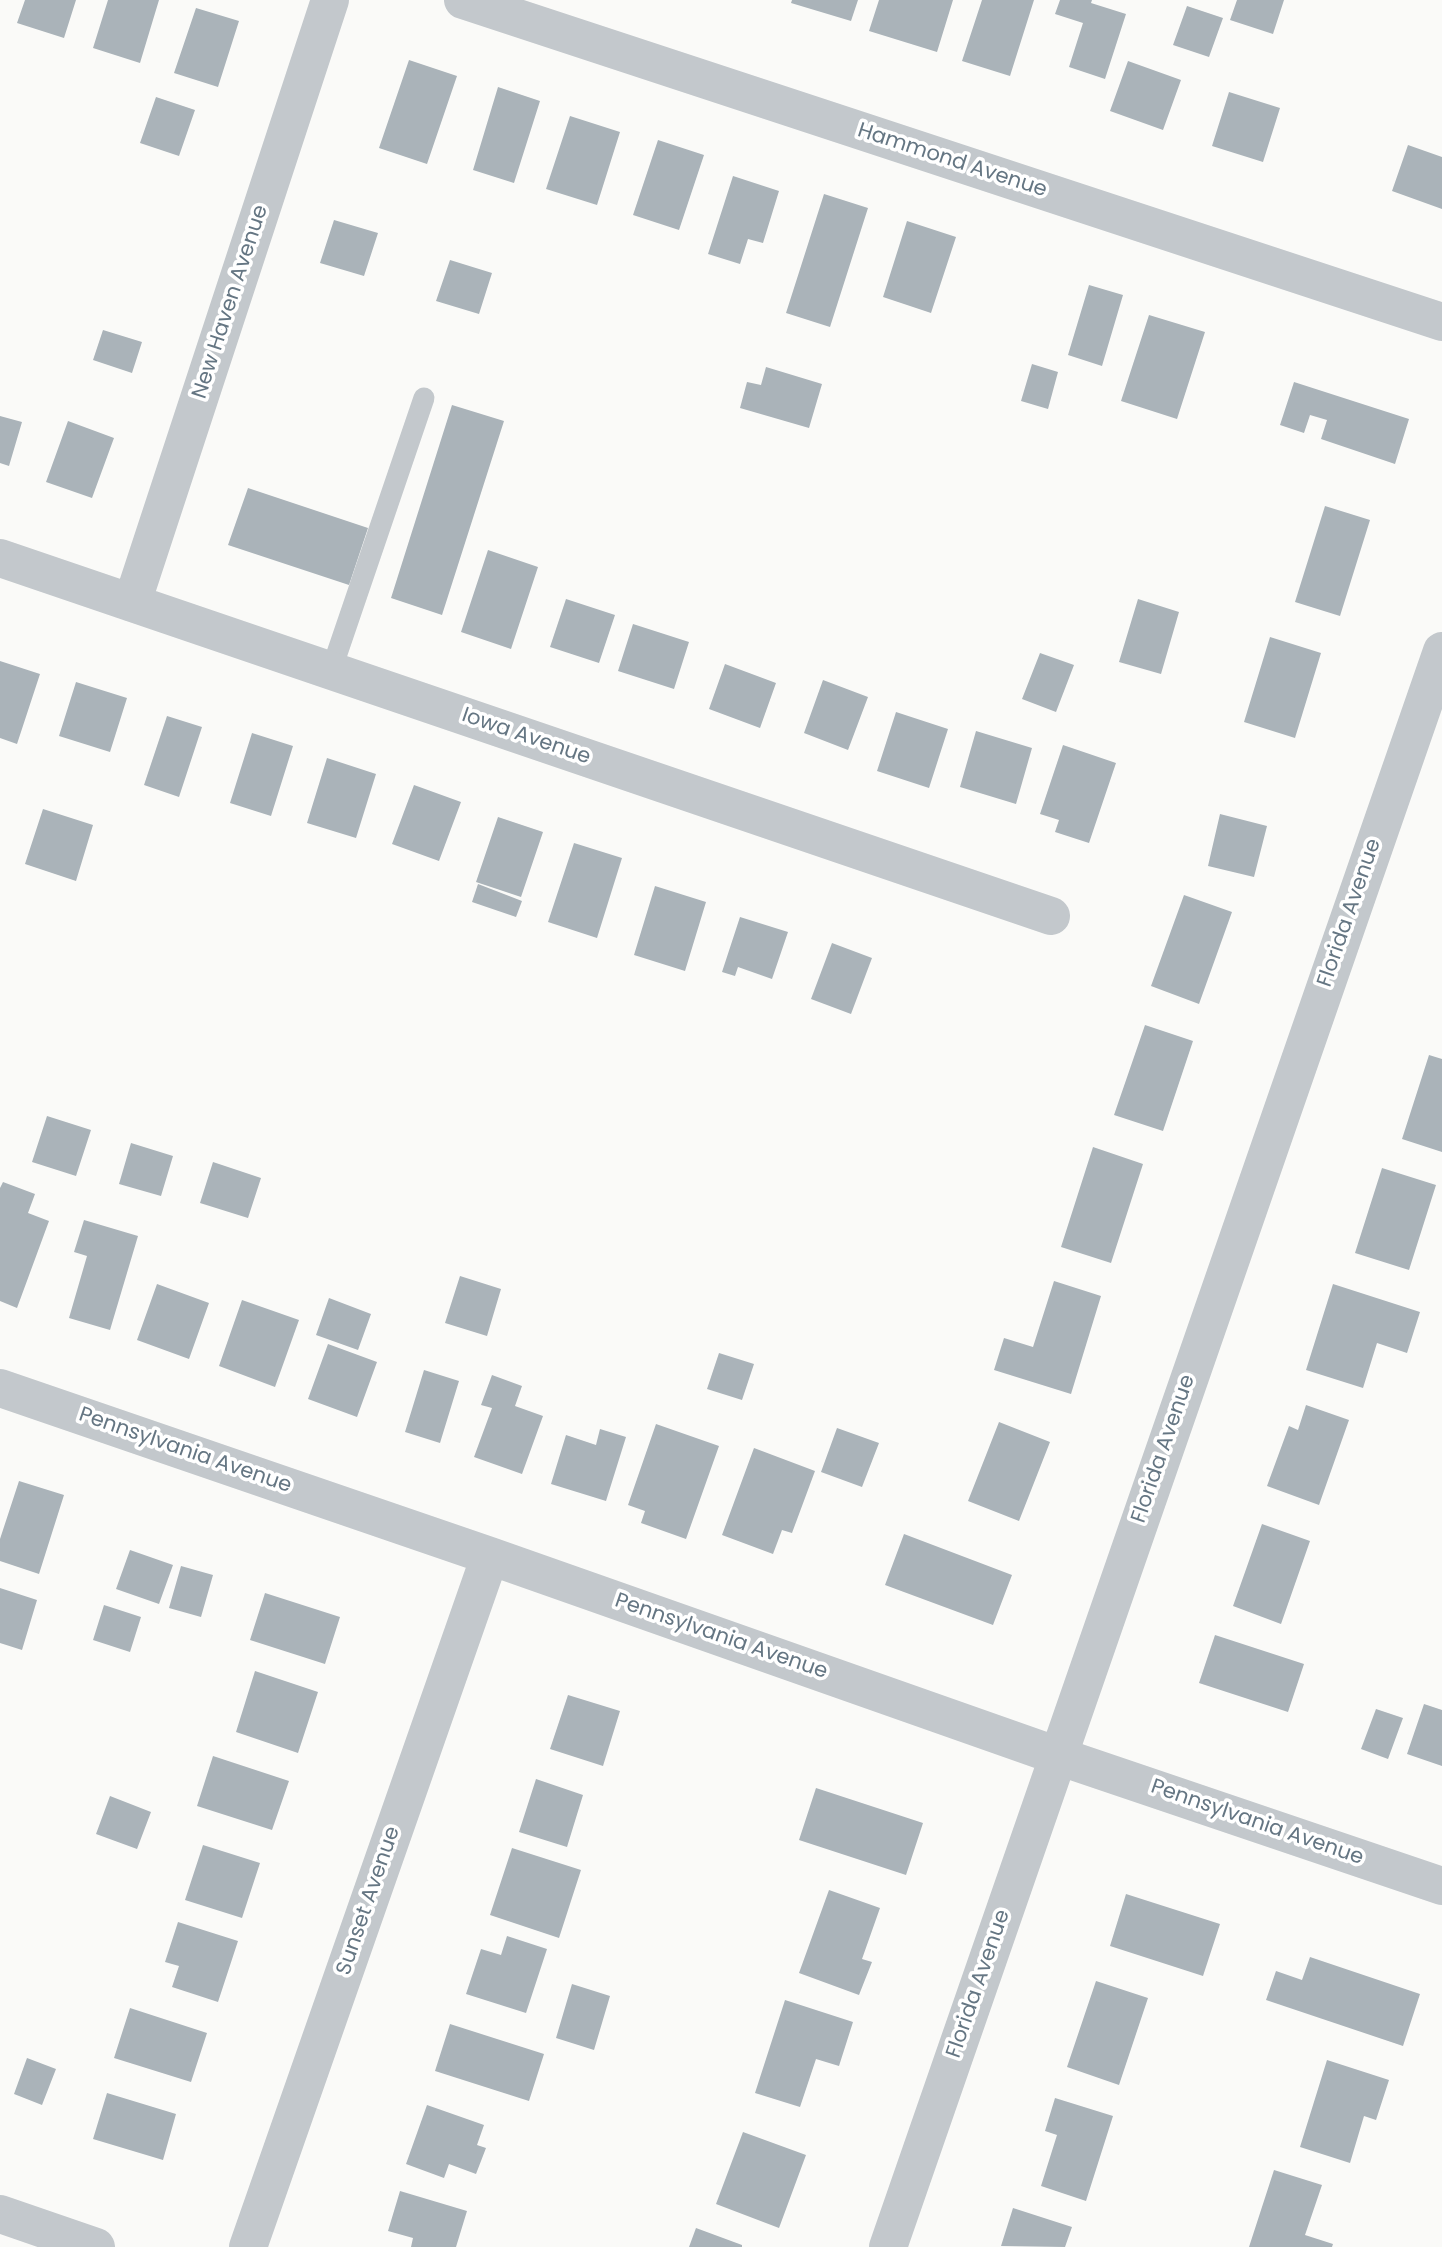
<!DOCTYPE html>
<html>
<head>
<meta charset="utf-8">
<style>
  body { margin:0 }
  canvas { display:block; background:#fafaf8 }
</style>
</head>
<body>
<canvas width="1442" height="2247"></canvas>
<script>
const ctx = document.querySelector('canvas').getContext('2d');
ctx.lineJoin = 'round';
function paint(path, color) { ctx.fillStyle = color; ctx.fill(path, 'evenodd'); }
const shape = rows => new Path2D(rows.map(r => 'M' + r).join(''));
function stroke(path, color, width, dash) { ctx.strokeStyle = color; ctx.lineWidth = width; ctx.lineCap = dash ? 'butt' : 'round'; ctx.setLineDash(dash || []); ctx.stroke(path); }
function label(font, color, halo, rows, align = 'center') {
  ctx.font = font + ' Poppins,sans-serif'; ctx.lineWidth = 7; ctx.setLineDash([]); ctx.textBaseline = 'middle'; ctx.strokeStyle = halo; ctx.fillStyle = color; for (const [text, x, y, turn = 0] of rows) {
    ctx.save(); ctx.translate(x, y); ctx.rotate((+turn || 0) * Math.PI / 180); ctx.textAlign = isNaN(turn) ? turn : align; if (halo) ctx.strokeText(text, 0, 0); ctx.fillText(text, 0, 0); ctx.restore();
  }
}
paint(shape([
  [25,0,76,0,64,38,17,23],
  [108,0,159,0,140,63,93,48],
  [792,0,858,0,851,21,791,3],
  [879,0,953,0,937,52,869,31],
  [982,0,1034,0,1010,76,962,61],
  [1060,0,1092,0,1091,3,1126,14,1105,79,1069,67,1083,23,1055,14],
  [1237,0,1284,0,1273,34,1230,20],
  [1187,6,1223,18,1209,57,1173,45],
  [196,8,239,21,218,87,174,73],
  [409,60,457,76,427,164,379,148],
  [1128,61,1181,80,1163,130,1110,111],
  [498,87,540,101,514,183,473,170],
  [1229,92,1280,108,1263,162,1212,146],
  [156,97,195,110,179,156,140,143],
  [570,116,620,132,597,205,546,189],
  [658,140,704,155,679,230,633,215],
  [1408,145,1442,157,1442,209,1392,191],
  [733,176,779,191,763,243,748,239,740,264,708,254],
  [824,194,868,208,830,327,786,313],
  [334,220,378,233,364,276,320,263],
  [907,221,956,237,931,313,883,297],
  [450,260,492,273,479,314,436,301],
  [1089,285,1123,295,1102,366,1068,355],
  [1149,315,1205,332,1177,419,1121,401],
  [103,330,142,342,132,373,93,360],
  [1032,364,1058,372,1048,409,1021,401],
  [766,367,822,384,809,428,740,408,747,382,761,385],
  [1294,382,1409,419,1395,464,1321,439,1327,420,1310,415,1304,433,1280,425],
  [452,405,504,421,442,615,391,598],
  [0,416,22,422,9,466,0,463],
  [68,421,114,438,92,498,46,482],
  [248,488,368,528,349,585,228,545],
  [1325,506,1370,520,1340,616,1295,602],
  [488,550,538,567,511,649,461,632],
  [566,599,615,615,599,663,550,647],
  [1138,599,1179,612,1161,674,1119,662],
  [633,624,689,642,674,689,618,671],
  [1270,637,1321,653,1295,738,1244,722],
  [1040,653,1074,665,1056,712,1022,699],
  [0,661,40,674,17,744,0,738],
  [725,664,776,683,760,728,709,709],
  [823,680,868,697,848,750,804,733],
  [76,682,127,698,110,752,59,736],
  [896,712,948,729,929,788,877,771],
  [167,716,202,727,179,797,144,785],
  [976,731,1032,748,1016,804,960,787],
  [252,733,293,746,271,816,230,803],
  [1063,745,1116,763,1089,843,1055,832,1059,820,1040,814],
  [327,758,376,774,356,838,307,823],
  [414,785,461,802,439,861,392,844],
  [43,809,93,825,76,881,25,864],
  [1220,814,1267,826,1254,877,1208,866],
  [498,817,543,832,521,897,476,882],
  [574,843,622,858,597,938,548,922],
  [478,884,522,901,516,917,472,902],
  [655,886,706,902,685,971,634,955],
  [1184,895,1232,912,1199,1004,1151,986],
  [740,917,788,932,772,979,738,967,735,976,722,972],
  [832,943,872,958,851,1014,811,999],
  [1145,1025,1193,1041,1163,1131,1114,1115],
  [1429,1055,1442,1059,1442,1152,1402,1139],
  [47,1116,91,1130,76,1176,32,1162],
  [131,1143,173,1156,161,1196,119,1184],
  [1093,1147,1143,1164,1111,1263,1061,1247],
  [213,1162,261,1178,248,1218,200,1203],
  [1382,1168,1436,1185,1409,1270,1355,1253],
  [3,1182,35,1194,28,1213,49,1221,17,1308,0,1301,0,1188],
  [84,1220,138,1236,110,1330,69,1318,87,1256,74,1252],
  [460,1276,501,1289,487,1336,445,1323],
  [1054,1281,1101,1296,1071,1394,994,1370,1004,1338,1033,1347],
  [157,1284,209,1303,189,1359,137,1340],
  [1333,1284,1420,1312,1407,1353,1377,1343,1363,1388,1306,1370],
  [329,1298,371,1314,358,1350,316,1335],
  [242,1300,299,1320,275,1387,219,1366],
  [328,1344,377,1362,357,1417,308,1399],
  [719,1353,754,1364,742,1400,707,1389],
  [424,1370,459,1381,440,1443,405,1432],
  [492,1375,522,1386,515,1406,543,1416,522,1474,474,1457,492,1408,481,1405],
  [1306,1405,1349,1420,1319,1505,1267,1486,1289,1426,1298,1430],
  [999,1422,1050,1442,1019,1521,968,1501],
  [656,1424,719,1446,686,1539,641,1523,645,1511,628,1505],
  [837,1428,879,1443,862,1487,821,1472],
  [600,1429,626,1437,606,1501,551,1484,566,1435,596,1445],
  [754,1448,815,1471,792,1533,782,1530,773,1554,722,1535],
  [19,1481,64,1495,39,1574,0,1561,0,1539],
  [1262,1524,1310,1541,1281,1624,1233,1606],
  [904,1534,1012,1575,993,1625,885,1585],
  [130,1550,173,1565,159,1604,116,1589],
  [181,1566,213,1575,201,1617,169,1608],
  [0,1588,37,1600,22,1650,0,1643],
  [265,1593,340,1617,325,1664,250,1640],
  [104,1605,141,1617,130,1652,93,1640],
  [1215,1635,1304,1664,1288,1712,1199,1683],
  [255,1671,318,1692,298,1753,236,1732],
  [568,1695,620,1711,603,1766,550,1749],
  [1424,1704,1442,1710,1442,1766,1407,1754],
  [1376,1709,1403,1718,1388,1759,1361,1749],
  [213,1756,289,1781,272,1830,197,1806],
  [536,1779,583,1795,567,1847,519,1832],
  [816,1788,923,1823,906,1875,799,1840],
  [110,1796,151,1812,137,1849,96,1834],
  [203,1845,260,1863,242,1918,185,1900],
  [512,1848,581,1870,559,1938,490,1915],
  [829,1890,880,1908,862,1959,872,1962,859,1995,799,1973],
  [1126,1894,1220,1924,1203,1976,1110,1946],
  [178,1922,238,1941,218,2002,172,1987,179,1966,165,1962],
  [507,1936,547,1949,526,2013,466,1994,481,1949,501,1955],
  [1310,1957,1420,1994,1403,2046,1266,2000,1276,1971,1302,1980],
  [1096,1981,1148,1998,1119,2085,1067,2067],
  [572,1984,610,1996,594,2050,556,2038],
  [785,2000,853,2022,839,2066,816,2059,800,2107,755,2093],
  [130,2008,207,2033,191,2082,114,2058],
  [450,2024,544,2054,529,2101,435,2071],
  [27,2058,56,2069,42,2105,14,2094],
  [1327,2060,1389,2080,1376,2120,1364,2116,1350,2163,1300,2147],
  [107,2093,176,2114,163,2160,93,2139],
  [1055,2098,1113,2116,1086,2201,1041,2186,1057,2135,1045,2131],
  [427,2105,484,2125,477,2145,486,2148,476,2174,449,2164,444,2178,406,2164],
  [743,2132,806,2155,779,2228,716,2204],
  [1274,2170,1322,2185,1305,2235,1333,2244,1332,2247,1249,2247],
  [400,2191,467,2211,456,2247,411,2247,413,2238,388,2231],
  [1013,2208,1072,2227,1065,2247,1001,2246],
  [696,2228,742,2245,742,2247,689,2247]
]), '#aab3b9');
stroke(shape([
  [331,671,424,398]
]), '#c3c8cc', 21);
stroke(shape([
  [463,0,1442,322],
  [0,558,1051,916],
  [132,603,330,0],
  [0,1388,490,1556,1058,1756,1442,1886],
  [0,2214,96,2247],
  [248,2247,490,1556],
  [888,2247,1442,651]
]), '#c3c8cc', 38);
label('21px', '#657683', '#fff', [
  ["Hammond Avenue",952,161,18],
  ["New Haven Avenue",231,302,-72],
  ["Iowa Avenue",526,737,19],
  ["Florida Avenue",1350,913,-71],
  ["Florida Avenue",1164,1449,-71],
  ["Pennsylvania Avenue",185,1451,19],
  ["Pennsylvania Avenue",721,1637,19],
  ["Pennsylvania Avenue",1257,1823,19],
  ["Sunset Avenue",369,1901,-71],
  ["Florida Avenue",979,1984,-71]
]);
</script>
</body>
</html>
